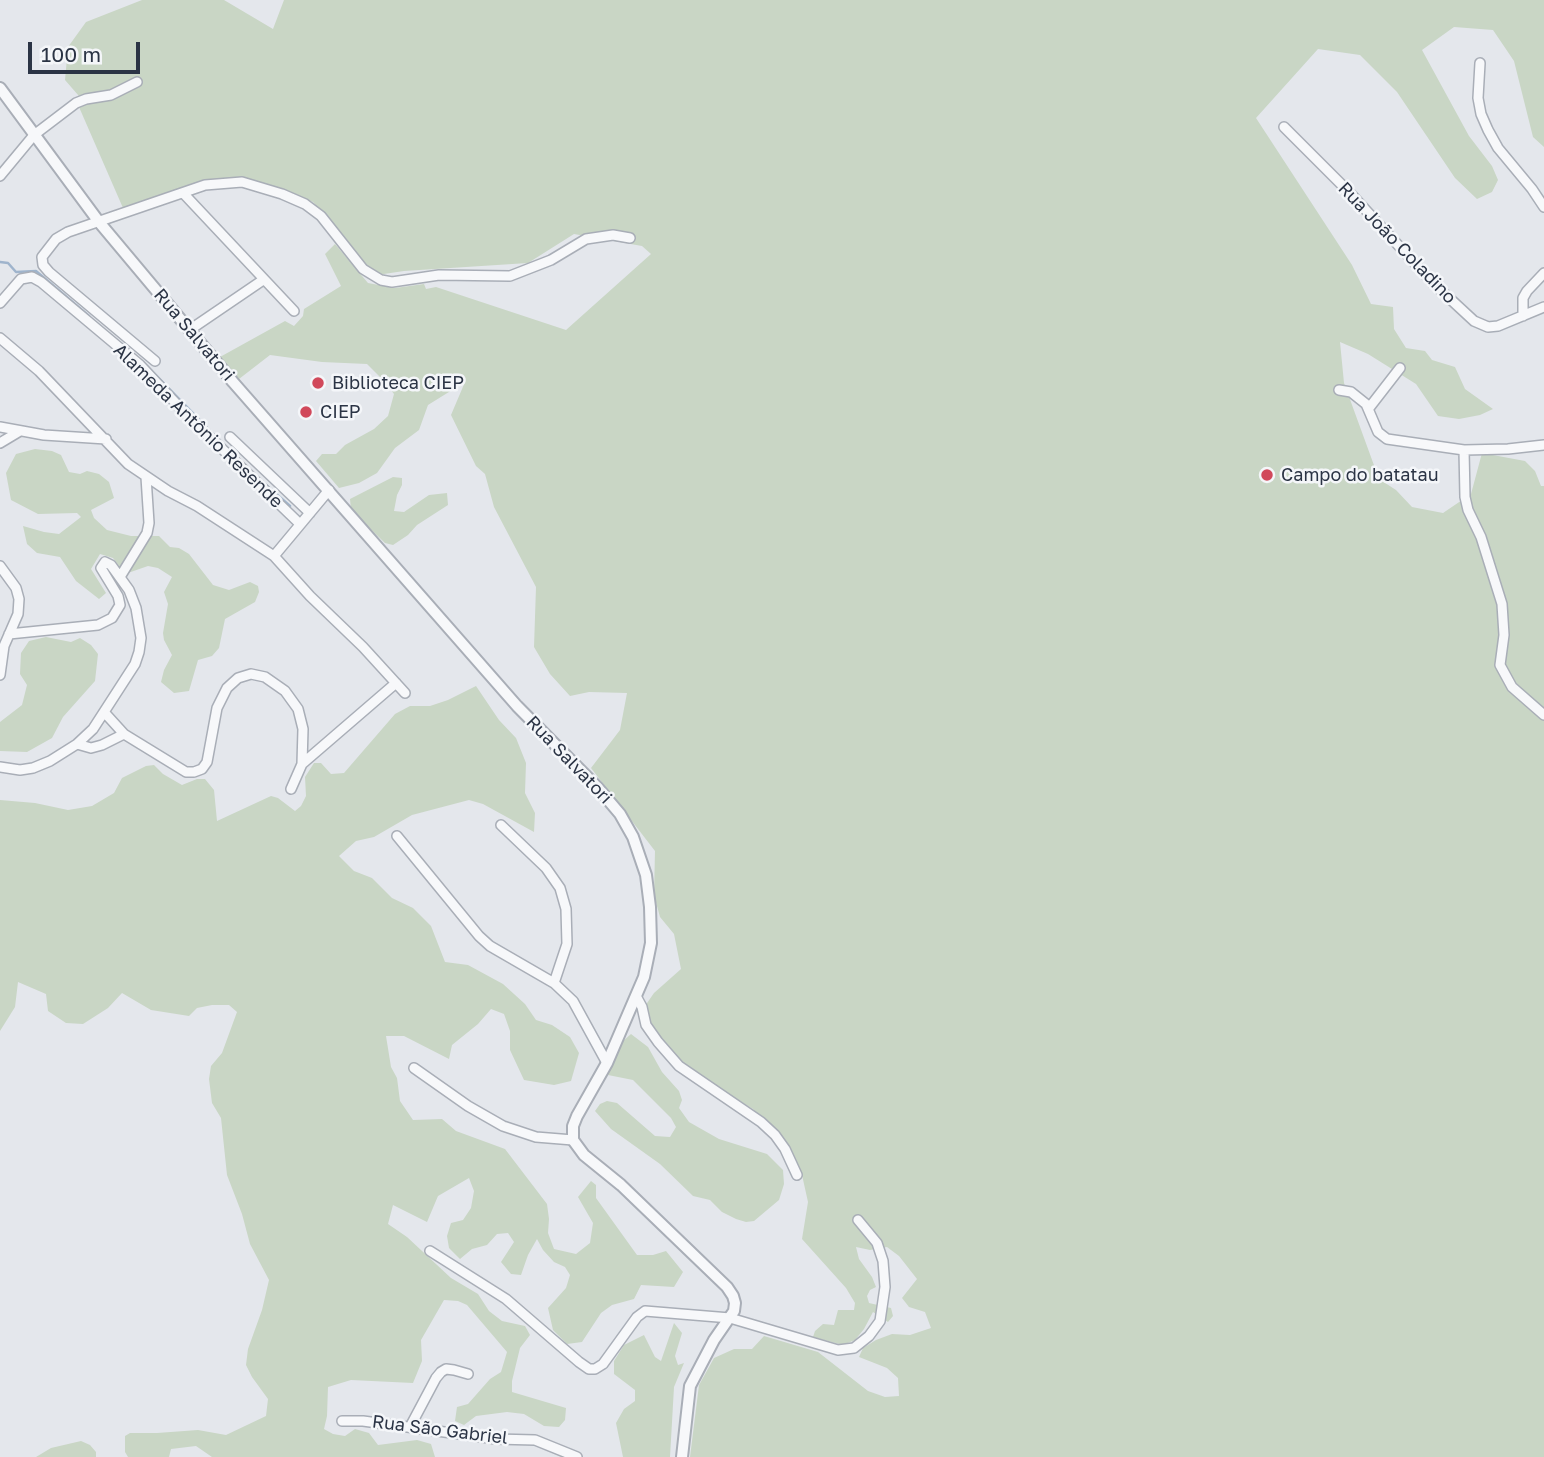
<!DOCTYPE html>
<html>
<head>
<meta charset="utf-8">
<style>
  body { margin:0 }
  #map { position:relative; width:1544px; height:1457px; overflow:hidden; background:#e4e7ec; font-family:"Golos Text",sans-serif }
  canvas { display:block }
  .scale { position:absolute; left:28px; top:42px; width:112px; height:32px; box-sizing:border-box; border:4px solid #2b3445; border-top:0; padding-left:9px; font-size:21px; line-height:24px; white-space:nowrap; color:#2b3445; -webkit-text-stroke:5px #f4f6f9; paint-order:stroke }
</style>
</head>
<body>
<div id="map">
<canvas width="1544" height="1457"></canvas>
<div class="scale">100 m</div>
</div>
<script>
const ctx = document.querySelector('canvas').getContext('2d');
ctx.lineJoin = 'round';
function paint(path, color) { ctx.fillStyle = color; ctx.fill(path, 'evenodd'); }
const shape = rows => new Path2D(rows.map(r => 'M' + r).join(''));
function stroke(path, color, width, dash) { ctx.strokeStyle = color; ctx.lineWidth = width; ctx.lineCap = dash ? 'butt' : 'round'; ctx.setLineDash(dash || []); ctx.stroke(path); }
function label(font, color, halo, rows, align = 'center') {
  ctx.font = font + ' "Golos Text",sans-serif'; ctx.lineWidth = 5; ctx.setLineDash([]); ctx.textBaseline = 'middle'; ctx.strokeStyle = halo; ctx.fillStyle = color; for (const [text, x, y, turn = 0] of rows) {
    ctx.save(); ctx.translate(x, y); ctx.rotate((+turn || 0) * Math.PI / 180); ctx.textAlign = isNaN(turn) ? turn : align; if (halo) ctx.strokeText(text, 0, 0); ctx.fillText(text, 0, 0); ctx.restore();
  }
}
paint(shape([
  [142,0,224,0,273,29,284,0,1544,0,1544,147,1533,137,1514,61,1493,30,1454,27,1422,50,1469,136,1492,166,1498,180,1492,192,1477,199,1455,178,1397,92,1360,55,1318,49,1256,118,1352,265,1371,304,1393,307,1394,329,1406,348,1425,351,1432,360,1455,367,1465,389,1493,409,1480,415,1459,419,1438,416,1416,384,1368,354,1340,342,1344,383,1379,479,1396,490,1412,507,1443,513,1471,494,1482,453,1525,461,1535,471,1541,486,1544,486,1544,1457,690,1457,699,1385,714,1358,734,1349,752,1349,764,1336,818,1352,868,1391,885,1397,899,1396,898,1378,887,1368,859,1357,863,1348,876,1340,892,1334,910,1335,931,1328,925,1312,909,1307,902,1298,917,1279,899,1256,887,1247,870,1250,856,1247,859,1259,872,1277,876,1287,870,1290,867,1296,869,1303,891,1308,893,1316,888,1322,873,1312,864,1329,855,1340,843,1345,813,1337,815,1331,823,1324,834,1325,838,1310,854,1310,855,1303,846,1288,802,1239,808,1202,802,1175,770,1129,753,1109,689,1071,653,1030,645,1006,654,993,681,969,674,934,660,917,654,895,655,851,591,768,620,730,627,693,589,692,570,696,550,674,534,647,536,587,494,507,485,474,476,466,451,415,465,382,428,405,419,430,395,448,377,473,359,483,339,488,316,461,322,454,336,454,345,445,374,429,388,416,394,394,384,381,367,364,322,362,270,355,239,379,220,357,285,321,294,326,303,316,304,309,341,286,325,254,335,244,368,283,395,288,424,284,426,289,436,287,566,330,651,254,642,246,574,234,528,263,404,271,377,275,369,270,313,202,280,189,249,181,213,179,159,200,123,208,79,107,85,103,65,80,68,47,86,22],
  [35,449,52,451,61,455,69,472,80,474,87,471,99,474,109,482,114,498,91,510,94,518,107,530,131,536,159,536,170,547,179,548,189,554,213,585,229,590,250,582,258,586,259,592,255,602,225,619,219,648,212,656,198,660,189,691,174,693,161,682,164,670,172,655,164,640,163,633,168,604,164,592,172,577,158,568,148,566,125,574,113,558,100,554,91,569,106,593,99,599,76,581,60,557,37,553,27,544,23,526,44,532,59,534,81,517,77,513,38,514,11,500,6,473,16,454],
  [393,477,402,478,402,485,397,495,394,511,404,512,429,495,447,493,448,505,417,525,408,535,393,545,385,543,356,515,351,509,350,499],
  [46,637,71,642,80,638,91,645,98,654,95,681,63,717,52,738,27,752,0,751,0,722,22,705,27,685,20,674,21,653,29,641],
  [476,686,499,720,516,738,526,763,525,793,535,813,534,832,483,804,469,800,412,815,374,837,356,841,339,856,354,871,372,878,392,898,413,908,431,926,445,962,468,965,503,984,525,1004,536,1020,552,1025,570,1037,579,1053,571,1081,554,1085,524,1080,510,1050,510,1031,504,1014,491,1009,478,1024,452,1045,449,1059,404,1036,386,1036,391,1067,397,1078,400,1101,413,1120,442,1119,456,1131,505,1149,547,1204,549,1219,548,1233,554,1249,576,1254,590,1243,593,1223,578,1197,591,1181,596,1185,596,1198,637,1255,653,1255,666,1251,683,1272,674,1287,641,1285,634,1299,612,1305,601,1313,582,1342,567,1344,553,1330,548,1308,566,1288,570,1275,565,1267,554,1262,543,1250,537,1239,528,1255,521,1275,511,1274,501,1262,514,1242,508,1233,497,1234,487,1245,472,1249,460,1259,449,1248,447,1236,451,1223,463,1220,471,1208,474,1191,469,1178,438,1196,427,1222,393,1205,388,1224,407,1237,451,1278,478,1294,489,1311,502,1321,525,1326,530,1335,520,1348,512,1381,512,1392,566,1408,565,1420,559,1427,544,1426,524,1414,507,1412,476,1416,464,1425,455,1421,457,1407,468,1404,490,1379,501,1372,507,1352,467,1305,458,1301,444,1300,421,1340,422,1361,413,1383,351,1380,328,1387,327,1416,324,1429,333,1434,345,1436,355,1429,369,1433,378,1445,417,1440,431,1444,435,1457,212,1457,196,1446,171,1449,169,1457,128,1457,125,1452,125,1436,130,1433,157,1433,198,1430,226,1435,266,1416,268,1399,252,1377,246,1365,248,1349,262,1310,269,1280,250,1244,242,1214,227,1175,221,1118,212,1103,209,1079,211,1066,222,1053,237,1012,229,1005,212,1005,197,1008,189,1016,151,1010,122,993,108,1008,83,1024,66,1023,48,1011,46,994,18,982,15,1007,0,1031,0,800,35,803,68,810,92,806,114,793,122,778,146,766,154,765,163,774,182,785,197,779,205,779,214,790,217,821,271,796,278,798,295,811,301,806,306,796,305,777,314,763,321,763,331,774,344,773,395,714,410,706,430,706,448,700],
  [631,1034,648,1047,662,1072,679,1091,682,1100,679,1108,689,1122,719,1139,767,1154,783,1170,784,1184,779,1200,754,1221,746,1222,736,1219,722,1212,710,1200,693,1196,660,1164,611,1129,595,1111,600,1104,607,1101,617,1103,655,1136,670,1137,676,1127,671,1118,633,1080,608,1075,623,1041],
  [674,1323,682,1333,675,1356,678,1365,684,1363,674,1387,670,1457,623,1457,616,1423,624,1409,635,1401,635,1390,614,1374,614,1361,624,1345,644,1335,655,1357,661,1361],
  [81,1441,90,1445,96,1452,96,1457,36,1457,51,1448]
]), '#c9d6c5');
stroke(shape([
  [0,262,8,263,16,272,36,271,89,316],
  [147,366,233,454],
  [258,478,290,506]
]), '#9fb4cc', 2.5);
const minor = shape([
  [1480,63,1478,98,1481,114,1488,130,1498,148,1532,189,1544,207],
  [1284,127,1351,194,1433,283,1474,321,1488,327,1498,326,1544,307],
  [0,176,34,135,76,103,86,99,111,95,137,82],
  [184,194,294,311],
  [0,303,21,279,32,277,41,282,140,365,186,414,300,524],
  [1523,316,1523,298,1527,291,1544,273],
  [191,329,263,280],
  [0,338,39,371,128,464,168,491,197,506,274,556,310,596,363,647,405,693],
  [155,361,49,272,43,265,42,257,56,239,68,232,205,185,242,182,282,194,305,204,321,216,363,269,381,280,392,282,439,275,510,276,551,260,586,239,613,235,630,238],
  [1339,390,1351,392,1366,404,1378,432,1387,439,1464,450,1508,449,1544,445],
  [1369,408,1400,368],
  [0,427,44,435,106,439],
  [230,437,310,513],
  [0,443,20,431],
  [1464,450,1465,497,1468,510,1481,537,1502,604,1504,635,1500,665,1512,687,1544,715],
  [274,556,329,490],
  [0,566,16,588,19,599,18,614,4,646,0,675],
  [120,577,147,533,149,523,146,477],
  [104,712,124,734],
  [77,744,91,748,102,745,124,734,186,772,194,772,202,769,207,762,217,708,227,688,238,678,251,674,265,677,285,691,298,709,303,729,302,764],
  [0,767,20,770,33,768,50,761,77,744,93,729,135,664,139,652,141,638,136,608,129,590,111,565,105,562,101,568,118,596,120,605,112,618,98,625,9,634],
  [291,789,302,764,396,683],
  [501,825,546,868,560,888,566,909,567,944,554,983],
  [397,836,479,936,490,946,554,983,573,1001,607,1063],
  [636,996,642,1007,646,1025,658,1042,679,1066,761,1122,775,1135,785,1149,797,1175],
  [414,1068,468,1106,503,1126,536,1137,573,1140],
  [430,1251,506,1299,579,1362,589,1369,595,1369,603,1364,637,1317,645,1311,730,1318,838,1350,854,1348,869,1336,880,1321,885,1287,883,1261,877,1243,858,1220],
  [342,1421,363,1421,496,1439,535,1440,577,1457],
  [411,1425,436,1378,441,1372,446,1369,454,1370,468,1374]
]);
const tertiary = shape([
  [0,88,99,222,233,382,517,706,598,788,620,814,633,837,646,875,650,907,651,943,644,977,607,1063,577,1116,573,1126,573,1140,584,1155,621,1185,727,1287,733,1296,735,1303,734,1311,714,1340,690,1386,682,1457]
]);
stroke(minor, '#a9aeb7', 12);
stroke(tertiary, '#a9aeb7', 14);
stroke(minor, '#f7f8fa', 9);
stroke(tertiary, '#f7f8fa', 10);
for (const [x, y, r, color] of [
  [318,383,7,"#d1495b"],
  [306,412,7,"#d1495b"],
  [1267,475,7,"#d1495b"]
]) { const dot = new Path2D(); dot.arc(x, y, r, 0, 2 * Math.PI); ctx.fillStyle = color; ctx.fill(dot); stroke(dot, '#f4f6f9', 2.5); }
label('18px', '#2b3445', '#f4f6f9', [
  ["Rua João Coladino",1397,243,46],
  ["Rua Salvatori",194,335,50],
  ["Alameda Antônio Resende",198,426,44],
  ["Rua Salvatori",569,760,46],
  ["Rua São Gabriel",440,1430,7]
]);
label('18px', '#2b3445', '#f4f6f9', [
  ["Biblioteca CIEP",332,383],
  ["CIEP",320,412],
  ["Campo do batatau",1281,475]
], 'left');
</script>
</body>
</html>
